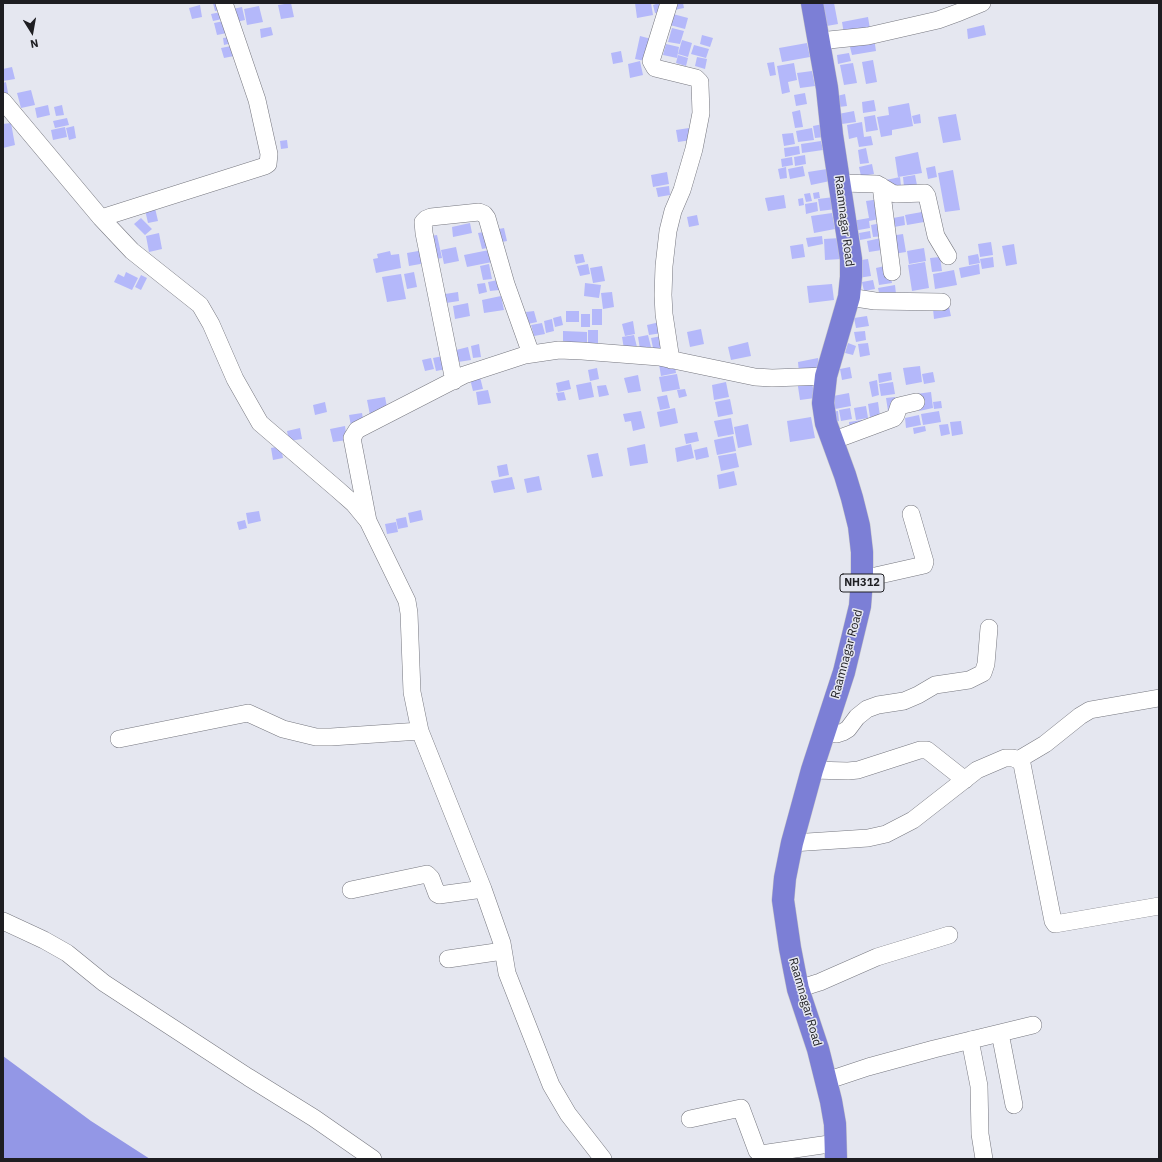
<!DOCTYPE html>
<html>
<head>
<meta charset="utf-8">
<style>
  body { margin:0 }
  #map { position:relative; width:1162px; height:1162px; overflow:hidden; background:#e5e7f0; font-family:"IBM Plex Sans",sans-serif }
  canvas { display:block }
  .frame { position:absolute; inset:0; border:4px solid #1e1e22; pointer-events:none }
  .north { position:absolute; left:12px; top:12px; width:40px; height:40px; -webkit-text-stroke:3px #e5e7f0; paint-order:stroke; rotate:169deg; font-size:11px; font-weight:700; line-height:16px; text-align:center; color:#1e1e22 }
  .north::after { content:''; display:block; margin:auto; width:14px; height:18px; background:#1e1e22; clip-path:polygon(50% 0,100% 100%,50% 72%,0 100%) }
</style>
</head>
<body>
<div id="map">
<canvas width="1162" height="1162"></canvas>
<div class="frame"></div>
<div class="north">N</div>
</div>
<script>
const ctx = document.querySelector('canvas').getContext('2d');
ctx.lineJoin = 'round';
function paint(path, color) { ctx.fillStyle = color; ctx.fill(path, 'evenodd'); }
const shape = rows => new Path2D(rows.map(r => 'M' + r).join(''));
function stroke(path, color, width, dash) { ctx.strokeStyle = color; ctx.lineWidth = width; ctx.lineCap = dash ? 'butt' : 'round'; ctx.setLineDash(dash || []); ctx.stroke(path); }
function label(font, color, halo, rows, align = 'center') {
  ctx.font = font + ' "IBM Plex Sans",sans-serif'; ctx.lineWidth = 3; ctx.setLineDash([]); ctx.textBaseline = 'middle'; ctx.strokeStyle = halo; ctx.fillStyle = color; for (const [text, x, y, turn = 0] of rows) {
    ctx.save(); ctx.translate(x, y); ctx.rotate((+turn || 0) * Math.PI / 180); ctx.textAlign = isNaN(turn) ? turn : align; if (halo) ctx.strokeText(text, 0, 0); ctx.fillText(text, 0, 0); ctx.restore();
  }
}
paint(shape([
  [3,1056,91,1121,150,1159,3,1159]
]), '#9397e6');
paint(shape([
  [213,3,223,3,224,10,215,11],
  [291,3,294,17,281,19,278,5],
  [635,3,651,3,653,15,637,18],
  [659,3,661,12,655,13,653,5],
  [672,3,683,3,684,8,674,10],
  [817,3,834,3,838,24,821,27],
  [200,5,202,17,192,19,189,8],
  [259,6,263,22,247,25,244,9],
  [242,7,245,20,236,22,233,9],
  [226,11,227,18,213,21,211,14],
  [673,14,688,18,685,29,670,25],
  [868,17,870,29,844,34,842,22],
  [229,20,232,32,217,35,214,23],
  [984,25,986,35,968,39,967,29],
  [271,27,273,35,261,38,260,29],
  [672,28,684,31,680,44,668,42],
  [702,35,713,38,710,47,700,44],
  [640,36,655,40,650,62,635,59],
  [231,37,232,43,224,45,223,38],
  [874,38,876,51,852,55,849,43],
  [682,40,692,43,688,57,678,54],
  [807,43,810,57,782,62,779,48],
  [666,44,679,47,677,58,663,55],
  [236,45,239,55,224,58,221,48],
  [694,45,709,49,706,58,691,54],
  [621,51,623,62,613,64,611,53],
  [849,53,851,61,838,64,837,55],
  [678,55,688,58,686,66,676,63],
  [697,57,707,59,705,69,695,66],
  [873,60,877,82,866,84,862,62],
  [640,61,643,75,630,78,628,64],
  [774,62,776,75,770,76,767,63],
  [794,63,797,80,788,82,790,92,782,94,777,66],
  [853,63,857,83,844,85,840,65],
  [12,67,15,79,3,81,3,69],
  [812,71,815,86,800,88,797,73],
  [6,82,8,93,3,94,3,83],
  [31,90,35,105,21,108,17,93],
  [805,93,807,104,796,106,794,95],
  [845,94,847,106,839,107,837,96],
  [874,100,876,111,863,113,862,102],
  [909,103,913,126,892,130,892,135,881,137,877,117,889,115,888,107],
  [48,105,50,115,37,118,35,108],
  [62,105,64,115,56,116,54,107],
  [800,110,803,127,795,128,792,112],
  [854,111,856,122,835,125,833,115],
  [920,114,921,123,914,124,912,116],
  [956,114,961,140,943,143,938,117],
  [875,115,878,130,866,132,864,117],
  [67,118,69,125,55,128,53,121],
  [862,122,864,137,871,136,873,145,859,147,857,137,849,139,847,125],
  [11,123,15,145,3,148,3,124],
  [823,124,824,137,815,138,813,126],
  [74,126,76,138,69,140,66,128],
  [65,127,67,137,53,140,51,130],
  [689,128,691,140,678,142,676,130],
  [812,128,814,140,798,142,796,131],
  [793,133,795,144,784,146,782,134],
  [287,140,288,148,281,149,280,141],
  [821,141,823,150,802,153,801,144],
  [799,146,800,154,785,157,784,148],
  [866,148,869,163,860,164,858,150],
  [918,152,922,173,898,177,895,157],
  [805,155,806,164,795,166,794,157],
  [792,157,793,165,782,167,781,159],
  [872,164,874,174,861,176,859,167],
  [803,166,805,176,790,179,788,169],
  [935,166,937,177,928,179,926,168],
  [786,167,787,178,780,179,778,169],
  [827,169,830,181,811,185,808,172],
  [953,170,960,210,945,212,938,173],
  [667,172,669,184,653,187,651,175],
  [915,175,917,185,904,187,903,177],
  [900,177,901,186,888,188,886,180],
  [669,186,670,195,658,197,656,188],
  [819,192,820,198,814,199,813,193],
  [810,193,812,201,806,202,804,194],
  [784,195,786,208,768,211,765,198],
  [834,197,836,209,820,211,818,199],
  [803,198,804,205,799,206,798,199],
  [880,199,884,218,869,221,870,228,853,231,852,221,869,218,866,201],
  [817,202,818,211,806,214,805,204],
  [155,208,158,221,148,223,145,210],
  [922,212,924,222,907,225,905,215],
  [832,213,835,229,814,233,811,216],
  [697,215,699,225,689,227,687,217],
  [904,216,905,225,894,227,893,218],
  [141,218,152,229,145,235,134,224],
  [470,223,472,233,453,237,452,227],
  [882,223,884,236,873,237,871,225],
  [504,228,507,241,497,243,494,230],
  [489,231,492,247,482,249,478,233],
  [870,231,871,238,860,240,859,233],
  [159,233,162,249,149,252,146,236],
  [903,234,906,252,893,254,890,236],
  [437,235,442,258,430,260,425,237],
  [822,236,823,244,808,247,806,238],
  [886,237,888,249,869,252,867,241],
  [840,238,841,259,825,260,824,239],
  [991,242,993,255,980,257,978,244],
  [803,244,805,257,792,259,790,246],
  [1014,244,1017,264,1006,266,1002,246],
  [456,247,459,261,444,264,441,250],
  [924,248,926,261,909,264,907,251],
  [424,250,426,263,409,266,407,253],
  [489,250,492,262,467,267,464,255],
  [390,251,391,255,399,254,401,268,376,273,373,259,378,258,377,254],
  [583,254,585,262,576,264,574,255],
  [978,254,980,263,969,265,968,256],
  [940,257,942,271,932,272,930,258],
  [993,257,994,267,982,269,980,259],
  [868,259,871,276,858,278,855,261],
  [925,262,929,288,912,291,908,265],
  [489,264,492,279,483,280,480,266],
  [588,264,590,274,580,276,577,266],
  [979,264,980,274,961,278,959,268],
  [889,265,892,283,879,285,876,268],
  [602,266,605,281,593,283,590,268],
  [954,270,957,285,935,289,933,274],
  [126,272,138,278,132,290,114,282,118,274,124,277],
  [414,272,417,287,407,289,404,274],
  [401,274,406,299,387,302,382,277],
  [141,275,147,278,141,290,135,287],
  [498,280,499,290,490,291,488,282],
  [873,280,875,289,864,291,862,282],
  [485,283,487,292,479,294,477,284],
  [585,283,601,285,599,298,584,296],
  [832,284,834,300,809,303,807,286],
  [895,285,896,294,880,297,878,288],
  [458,292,459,301,446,303,445,294],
  [612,292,614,307,603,309,601,293],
  [501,296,504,310,484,313,482,300],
  [468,303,470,316,455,319,453,306],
  [949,307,951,316,934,319,933,309],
  [592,309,602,309,602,325,592,325],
  [534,311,537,322,528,324,526,312],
  [566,311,579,311,579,322,566,322],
  [581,314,590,314,590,327,581,327],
  [561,316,563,325,555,327,553,318],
  [867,316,869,326,856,328,854,318],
  [552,319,554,331,546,333,544,321],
  [633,321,635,334,625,336,622,324],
  [660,322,662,333,649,335,647,325],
  [542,323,545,334,534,336,531,325],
  [701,329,704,344,690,347,687,332],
  [588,330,598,330,598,346,588,346],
  [563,331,587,332,587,348,563,347],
  [865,331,866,340,856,342,854,332],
  [634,335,637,347,624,349,622,337],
  [648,335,651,347,640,349,638,337],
  [662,336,665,351,654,353,651,338],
  [748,342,751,356,731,360,728,347],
  [848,343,856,346,853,355,845,353],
  [868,343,870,355,860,357,858,344],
  [479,344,481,357,473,358,471,346],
  [468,347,471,360,458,362,456,350],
  [443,356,446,369,436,371,433,358],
  [431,358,434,369,425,371,422,360],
  [818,358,820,369,799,373,798,362],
  [674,361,676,373,661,376,659,364],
  [920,366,922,382,906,385,903,368],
  [850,367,852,378,842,380,840,369],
  [597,368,599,379,590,381,588,370],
  [891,372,892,380,879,383,878,374],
  [933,372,935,382,924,384,922,374],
  [479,373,483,389,473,391,469,375],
  [677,374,680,389,662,392,659,377],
  [638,375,641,391,628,393,624,378],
  [811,378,815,398,800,400,797,380],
  [569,380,571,389,558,392,556,383],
  [877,380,879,395,872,397,869,382],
  [591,382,594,397,579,400,576,385],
  [726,382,729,397,714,400,712,385],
  [893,382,895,394,881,396,879,384],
  [606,385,609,395,599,397,597,386],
  [685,389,687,396,679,398,677,390],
  [488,390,491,403,478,405,476,392],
  [564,392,566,400,558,401,556,393],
  [931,392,933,408,919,411,916,394],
  [849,393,851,406,830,410,828,397],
  [667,395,670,408,660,410,657,397],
  [385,397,388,412,370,415,367,400],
  [895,397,897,409,888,411,886,398],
  [730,399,733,414,718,417,715,402],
  [941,401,942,408,934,409,933,402],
  [325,402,327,412,315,415,313,405],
  [878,402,880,416,870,417,868,404],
  [866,406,868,418,856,420,854,408],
  [675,408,678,423,660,427,657,412],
  [850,408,852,419,841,421,839,410],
  [641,411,645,428,633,431,631,421,625,422,623,414],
  [838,411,839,421,831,423,829,412],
  [939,411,941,422,923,425,921,414],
  [362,413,364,424,351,426,349,415],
  [919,415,921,425,906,428,905,418],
  [811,417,815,438,790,442,787,421],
  [731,418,734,434,718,437,714,421],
  [862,420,864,429,850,431,849,422],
  [961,421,963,434,952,436,950,422],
  [748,424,752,445,738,448,734,427],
  [948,424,950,434,941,436,939,425],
  [345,426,347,440,333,442,330,429],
  [925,426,926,431,914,434,913,428],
  [300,428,302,439,289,441,287,431],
  [697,432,699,441,686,444,684,434],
  [733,436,736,451,717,455,714,440],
  [645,444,648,463,630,466,627,448],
  [691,444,694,458,677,462,675,448],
  [281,446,283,458,273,460,271,448],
  [707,447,709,457,696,460,694,450],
  [598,453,603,476,592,478,587,455],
  [736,453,739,467,721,471,718,456],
  [507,464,509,475,499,477,497,466],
  [734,471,737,485,719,489,717,475],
  [539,476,542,490,527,493,524,479],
  [512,477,515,489,494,493,491,481],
  [421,510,423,520,410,523,408,513],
  [259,511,261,521,248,524,246,513],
  [406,517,408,527,398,529,396,519],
  [245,520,247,528,239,530,237,522],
  [396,522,398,532,387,534,385,524]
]), '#b4b8fa');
const minor = shape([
  [669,3,651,61,655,68,696,78,700,82,700,85,701,113,694,149,682,190,673,211,668,231,664,266,663,295,664,314,671,360],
  [819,41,868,36,938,20,960,12,982,3],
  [3,101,101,218,132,251,200,305,211,324,235,379,260,423,337,489,354,504,368,521,407,601,409,613,412,692,420,731,483,889,502,943,507,973,551,1085,568,1114,603,1159],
  [840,183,877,184,892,193,896,194,925,193,927,196,936,236,948,256],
  [881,186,892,272],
  [101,218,265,166,268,164,269,154,257,100,224,3],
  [849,297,875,301,942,302],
  [454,381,424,233,423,222,426,219,431,217,479,212,484,214,487,218,506,284,531,354],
  [832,441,894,418,896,415,899,406,916,402],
  [368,521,352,438,357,430,464,375,525,355,559,350,582,351,659,357,755,377,772,378,826,376],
  [862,579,924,565,925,562,911,514],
  [823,733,837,734,843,732,848,729,857,717,867,709,878,705,904,701,918,695,935,685,969,680,983,673,986,664,989,628],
  [119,739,248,713,283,729,316,737,331,737,420,731],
  [1018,760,1045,744,1080,716,1090,710,1159,698],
  [812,770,848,771,858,770,920,750,927,750,965,780],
  [792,843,868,838,886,834,913,820,977,770,1005,758,1013,758,1018,760,1022,764,1053,921,1055,924,1159,906],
  [351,890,427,874,431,878,437,894,439,895,483,889],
  [3,921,44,940,67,953,104,983,248,1077,314,1118,373,1159],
  [448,959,503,951],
  [798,989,820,982,877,957,949,935],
  [1000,1033,1014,1105],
  [970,1040,979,1086,980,1134,984,1159],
  [826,1081,868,1067,934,1049,1033,1025],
  [690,1119,741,1108,757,1151,761,1154,836,1143]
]);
const highway = shape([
  [812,3,827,88,832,135,851,259,851,277,849,297,826,376,823,403,826,423,845,475,852,498,859,526,862,552,862,579,860,606,844,672,812,770,792,843,785,878,783,900,790,948,798,989,818,1049,831,1101,835,1124,836,1159]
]);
stroke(minor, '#76777f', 18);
stroke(highway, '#c4c4c6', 23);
stroke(minor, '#fff', 17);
stroke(highway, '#7c7fd6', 22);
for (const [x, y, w] of [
  [862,583,44]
]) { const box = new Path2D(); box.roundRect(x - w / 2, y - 9, w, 18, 3); ctx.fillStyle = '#e5e7f0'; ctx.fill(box); stroke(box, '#1e1e22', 1); }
label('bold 11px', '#1e1e22', null, [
  ["NH312",862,583]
]);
label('12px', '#1e1e22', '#e5e7f0', [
  ["Raamnagar Road",844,221,83],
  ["Raamnagar Road",847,654,-75],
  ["Raamnagar Road",805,1002,74]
]);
</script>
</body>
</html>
